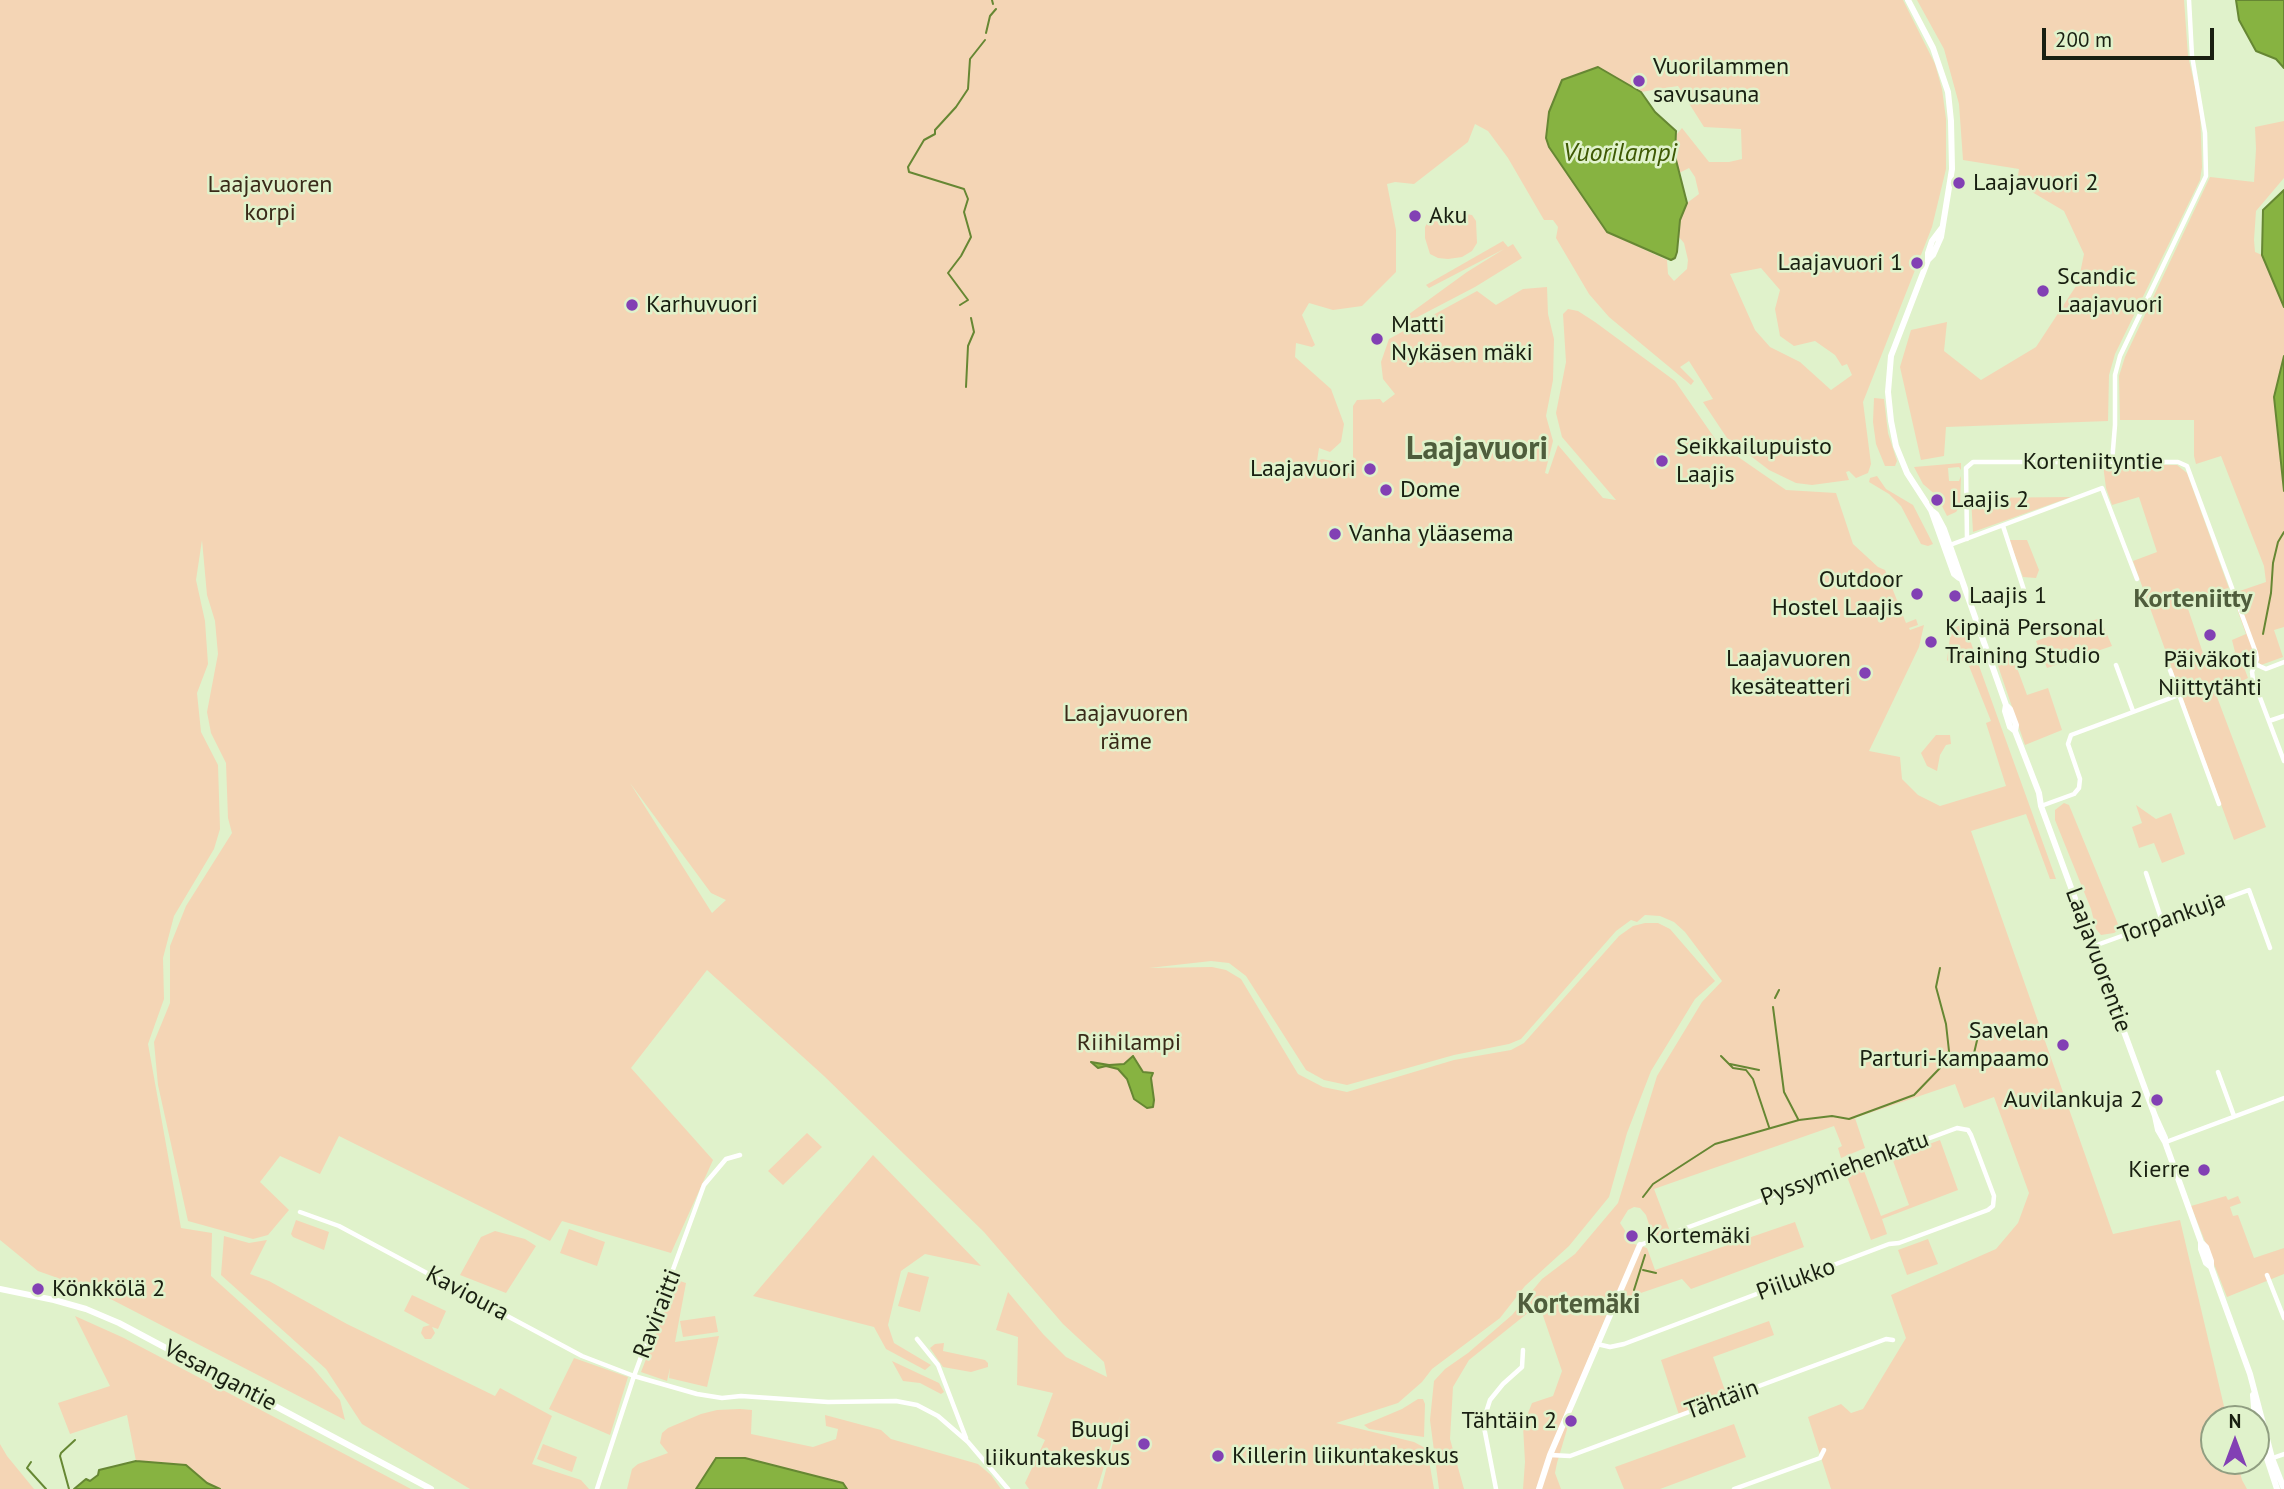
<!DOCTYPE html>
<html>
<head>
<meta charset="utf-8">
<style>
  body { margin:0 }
  #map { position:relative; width:2284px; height:1489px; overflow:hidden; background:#e0f2cb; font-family:"PT Sans",sans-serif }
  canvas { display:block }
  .north { position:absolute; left:2200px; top:1405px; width:70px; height:70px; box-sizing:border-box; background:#e0f2cb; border:2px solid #909e81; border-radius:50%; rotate:0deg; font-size:19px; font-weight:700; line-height:28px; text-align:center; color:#191f11 }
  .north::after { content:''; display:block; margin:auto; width:24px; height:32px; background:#8240b4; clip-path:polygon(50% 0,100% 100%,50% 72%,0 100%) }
  .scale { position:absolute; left:2042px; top:28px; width:172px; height:32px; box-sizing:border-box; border:4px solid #191f11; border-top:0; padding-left:9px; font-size:21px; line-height:24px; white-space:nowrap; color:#191f11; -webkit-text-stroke:5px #e0f2cb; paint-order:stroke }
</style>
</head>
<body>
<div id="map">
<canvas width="2284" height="1489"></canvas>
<div class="north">N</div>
<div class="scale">200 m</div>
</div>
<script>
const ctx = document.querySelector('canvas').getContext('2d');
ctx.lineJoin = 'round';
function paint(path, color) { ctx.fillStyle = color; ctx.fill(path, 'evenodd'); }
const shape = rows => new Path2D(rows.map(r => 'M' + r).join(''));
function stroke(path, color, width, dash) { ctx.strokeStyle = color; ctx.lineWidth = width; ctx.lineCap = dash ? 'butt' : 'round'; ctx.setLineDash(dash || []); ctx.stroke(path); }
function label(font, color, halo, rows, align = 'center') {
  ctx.font = font + ' "PT Sans",sans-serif'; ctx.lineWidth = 5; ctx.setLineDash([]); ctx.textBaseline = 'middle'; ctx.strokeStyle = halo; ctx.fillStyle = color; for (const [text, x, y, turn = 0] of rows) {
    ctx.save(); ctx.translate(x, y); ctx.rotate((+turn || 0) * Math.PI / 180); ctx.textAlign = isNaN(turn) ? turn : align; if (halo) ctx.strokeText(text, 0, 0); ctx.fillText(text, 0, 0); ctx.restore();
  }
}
paint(shape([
  [0,0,1903,0,1935,64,1942,89,1946,119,1946,169,1932,227,1863,402,1871,464,1868,473,1856,478,1849,471,1846,472,1849,480,1812,485,1796,483,1769,470,1727,438,1703,402,1713,399,1689,361,1680,367,1694,381,1691,385,1609,317,1589,294,1556,238,1558,227,1553,220,1544,220,1508,158,1488,131,1475,124,1468,142,1414,184,1395,182,1387,184,1396,230,1396,272,1362,306,1333,310,1309,303,1302,315,1315,345,1312,347,1296,343,1295,357,1331,389,1344,424,1341,442,1330,452,1319,448,1317,461,1322,459,1337,462,1338,472,1344,474,1350,473,1353,469,1353,406,1357,400,1380,399,1383,403,1395,394,1383,379,1381,362,1389,339,1477,291,1496,305,1523,289,1547,287,1548,314,1554,339,1553,380,1546,416,1553,441,1545,473,1548,474,1558,445,1603,498,1616,500,1562,437,1556,413,1566,362,1563,314,1568,309,1578,311,1595,322,1675,381,1718,443,1786,490,1836,493,1853,544,1878,567,1885,570,1906,623,1916,619,1918,625,1909,628,1910,630,1924,625,1919,647,1869,751,1900,757,1902,779,1918,795,1940,806,2006,786,1986,723,1991,721,1969,666,1978,663,2056,879,2050,879,2026,814,1971,831,2113,1234,2180,1220,2227,1419,2214,1419,2214,1461,2237,1461,2242,1480,2247,1489,1831,1489,1808,1417,1841,1404,1851,1413,1863,1409,1906,1338,1891,1295,1996,1249,2018,1223,2029,1193,1994,1097,1964,1108,1955,1084,1855,1118,1865,1148,1841,1158,1838,1148,1842,1146,1834,1126,1654,1189,1670,1231,1653,1237,1646,1215,1640,1208,1634,1207,1628,1210,1620,1223,1634,1244,1647,1248,1655,1270,1795,1222,1804,1247,1691,1289,1682,1279,1629,1297,1617,1290,1587,1362,1557,1463,1555,1473,1561,1489,1523,1489,1525,1462,1523,1426,1532,1403,1553,1396,1562,1371,1539,1304,1469,1360,1453,1387,1450,1439,1464,1489,1439,1489,1430,1420,1434,1381,1445,1369,1468,1353,1512,1315,1542,1279,1575,1254,1618,1203,1657,1076,1702,1002,1722,981,1685,932,1674,922,1660,916,1645,915,1637,922,1631,920,1616,931,1521,1039,1509,1044,1454,1055,1347,1085,1324,1080,1306,1070,1246,976,1229,963,1211,961,1149,968,1212,967,1226,970,1241,979,1298,1074,1323,1087,1347,1092,1454,1060,1511,1050,1524,1043,1619,936,1633,926,1645,923,1658,923,1670,929,1715,981,1695,999,1651,1071,1627,1133,1609,1197,1569,1246,1525,1286,1500,1318,1432,1369,1422,1382,1398,1403,1336,1423,1414,1442,1427,1449,1434,1489,1101,1489,1120,1416,1097,1489,1029,1489,1025,1483,1045,1440,1037,1436,1053,1393,1017,1385,1018,1337,996,1330,1008,1292,1043,1334,1066,1357,1107,1377,1104,1362,1063,1324,984,1232,824,1076,707,970,631,1068,713,1160,671,1253,562,1221,550,1241,339,1136,320,1174,280,1156,260,1182,289,1210,268,1235,253,1239,188,1221,158,1085,154,1042,170,1003,170,946,186,906,232,833,228,818,226,763,211,733,207,712,218,654,215,621,207,595,202,540,196,580,205,621,208,664,197,693,201,732,218,765,220,829,214,849,174,916,163,958,164,999,148,1044,181,1228,212,1233,211,1276,312,1367,340,1400,345,1420,97,1292,38,1271,0,1240],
  [1598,67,1641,92,1678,86,1704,127,1741,129,1742,159,1729,162,1709,162,1682,128,1677,134,1675,156,1679,173,1689,168,1695,177,1699,194,1687,203,1680,220,1678,236,1684,243,1688,260,1687,269,1674,281,1668,274,1667,260,1607,232,1549,128],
  [1761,268,1780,290,1775,309,1780,336,1794,346,1815,341,1835,355,1842,366,1847,364,1852,375,1831,390,1800,362,1770,347,1755,330,1730,274],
  [630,783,711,893,726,900,712,913],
  [1917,0,2184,0,2188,56,2200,109,2202,167,2200,180,2115,354,2109,375,2108,421,1946,427,1944,456,1921,460,1900,367,1911,330,1947,322,1944,351,1981,380,2036,347,2078,283,2084,254,2064,211,2017,183,2019,169,1963,160,1959,104,1944,49],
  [2284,121,2284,178,2256,211,2254,240,2255,252,2262,255,2284,307,2284,356,2274,397,2284,491,2284,627,2274,630,2283,657,2261,665,2255,657,2242,662,2248,678,2226,689,2217,697,2266,827,2234,840,2133,561,2157,552,2139,497,2112,505,2106,488,2103,465,2177,465,2187,473,2231,594,2266,582,2264,566,2221,456,2196,464,2194,456,2194,420,2120,420,2119,376,2125,357,2210,177,2254,182,2256,149,2255,127],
  [2232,595,2246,634,2232,640,2235,652,2207,665,2186,603,2212,602],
  [1451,212,1472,215,1476,221,1477,243,1472,251,1462,257,1448,259,1438,258,1430,254,1425,238,1425,227,1430,218],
  [1503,241,1508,247,1513,244,1522,258,1475,287,1408,322,1405,317,1467,272,1504,249,1429,288,1426,285],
  [1874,398,1884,399,1888,433,1897,461,1895,466,1885,466,1876,444,1873,422],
  [1961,463,1961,470,1959,467,1948,468,1949,481,1959,481,1961,476,1960,506,1956,512,1947,516,1937,496,1923,484,1914,467],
  [1877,476,1886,489,1913,505,1933,544,1928,546,1921,544,1901,506,1889,494,1869,482,1870,478],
  [2071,497,1973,532,1971,498],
  [2009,540,2027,540,2039,570,2036,578,2023,577],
  [2100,618,2112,646,2047,668,2036,641],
  [1964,623,1976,657,1963,661,1949,662,1947,660,1951,630],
  [2010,649,2027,695,2048,688,2062,730,2025,745,1994,654],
  [1936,735,1950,735,1951,744,1946,745,1940,755,1937,771,1927,766,1921,753],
  [2064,803,2069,805,2120,929,2114,933,2101,935,2096,929,2091,909,2055,820,2055,810],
  [2136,805,2156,819,2171,813,2185,854,2162,863,2154,843,2139,848,2132,827,2142,823],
  [807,1133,822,1147,783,1185,768,1171],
  [1940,1140,1958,1190,1882,1219,1887,1234,1871,1240,1846,1174,1863,1168,1881,1216,1909,1205,1892,1158],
  [873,1155,981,1266,925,1254,901,1271,888,1325,894,1343,931,1365,925,1370,886,1349,874,1327,753,1296],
  [2226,1196,2228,1200,2238,1196,2241,1203,2230,1207,2233,1216,2238,1215,2254,1258,2284,1248,2284,1274,2227,1297,2191,1206],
  [296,1220,329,1232,324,1250,293,1237,291,1234],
  [569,1229,605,1242,597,1266,560,1253],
  [495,1231,525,1239,536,1246,506,1293,460,1275,481,1237],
  [224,1236,249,1243,267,1240,250,1274,269,1281,347,1324,495,1396,500,1388,552,1416,532,1464,581,1480,589,1489,470,1489,362,1424,326,1369,221,1275],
  [1928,1239,1938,1264,1907,1275,1898,1250],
  [908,1272,929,1277,920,1312,898,1306],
  [677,1280,686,1283,675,1342,719,1336,707,1387,669,1378,670,1368,667,1381,641,1372],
  [412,1295,446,1311,438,1329,432,1327,435,1333,431,1339,425,1339,421,1333,423,1327,430,1325,404,1311],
  [75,1316,124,1338,411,1489,220,1489,207,1483,186,1465,136,1461,127,1415,70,1434,58,1403,110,1386],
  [715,1316,718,1332,683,1337,680,1321],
  [1769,1321,1774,1335,1713,1357,1727,1396,1679,1415,1661,1360],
  [944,1343,943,1351,985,1360,988,1363,988,1367,971,1372,943,1367,930,1348,935,1344],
  [574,1358,628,1377,610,1435,549,1409],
  [892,1361,939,1383,944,1392,941,1394,920,1383,903,1381],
  [1418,1399,1423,1399,1425,1404,1424,1437,1369,1429,1364,1425,1402,1409],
  [740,1409,752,1410,751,1434,813,1447,836,1439,838,1429,826,1426,825,1415,881,1430,891,1439,978,1464,991,1475,1001,1489,847,1489,843,1483,745,1458,716,1458,696,1489,627,1489,632,1469,638,1464,668,1453,660,1443,662,1433,668,1428,701,1414,717,1410],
  [1734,1424,1746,1457,1660,1489,1624,1489,1615,1467],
  [0,1444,7,1456,34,1489,0,1489],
  [543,1444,577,1457,572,1472,537,1459]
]), '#f4d5b5');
const water = shape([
  [2236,0,2284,0,2284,68,2276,59,2256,51,2239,20,2236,0],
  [1598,67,1641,92,1655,112,1676,131,1675,156,1687,203,1680,220,1677,252,1675,258,1671,260,1607,232,1549,147,1546,138,1549,112,1562,80,1598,67],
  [2284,190,2284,307,2262,255,2263,210,2284,190],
  [2284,356,2284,491,2274,397,2284,356],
  [1133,1056,1143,1072,1153,1073,1151,1078,1154,1100,1153,1107,1147,1108,1134,1099,1127,1079,1118,1069,1106,1066,1098,1068,1091,1062,1109,1065,1124,1064,1133,1056],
  [716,1458,745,1458,843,1483,847,1489,696,1489,716,1458],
  [136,1461,186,1465,207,1483,220,1489,74,1489,86,1479,90,1481,98,1475,99,1470,136,1461]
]);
paint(water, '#87b341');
stroke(water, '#668733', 2);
stroke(shape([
  [992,0,993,4],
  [986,33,990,16,996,9],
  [960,305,968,300,948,273,961,256,971,237,964,212,968,199,964,189,909,172,908,167,924,140,935,134,935,130,956,107,968,89,970,59,985,40],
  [966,387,968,346,974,332,971,318],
  [2263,634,2271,593,2273,563,2278,542,2284,532],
  [1940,968,1936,987,1946,1024,1949,1051,1943,1062],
  [1775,998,1779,990],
  [1773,1007,1784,1092,1798,1119],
  [1721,1056,1733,1068,1746,1070,1753,1079,1769,1127],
  [1730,1064,1759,1070],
  [1971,1066,1979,1032],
  [1643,1197,1653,1184,1715,1144,1799,1120,1832,1116,1849,1119,1914,1095,1940,1068],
  [1643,1270,1656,1273],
  [1634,1290,1645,1255],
  [31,1462,27,1468,46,1489],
  [69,1489,60,1456,61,1453,75,1440]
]), '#668733', 2);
stroke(shape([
  [2112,462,2115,425,2115,375,2120,356,2206,176,2205,133,2192,56,2189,0],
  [2003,526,2024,590],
  [1967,539,1966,468,1973,462,2178,462,2187,466,2256,653,2257,659,2252,672,2253,679,2284,761],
  [1950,545,2102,488,2137,579],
  [2255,664,2266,669,2284,662],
  [2116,665,2133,711],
  [2170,670,2219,804],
  [2269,721,2284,716],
  [2041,806,2074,794,2079,788,2080,779,2068,744,2071,735,2179,695],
  [2146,873,2162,921],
  [2094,946,2249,890,2270,948],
  [2218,1072,2234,1116],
  [2166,1142,2284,1098],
  [300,1212,339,1226,582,1356,634,1376,697,1394,722,1398,741,1396,828,1402,896,1401,917,1405,938,1416,968,1442,1008,1489],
  [2267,1275,2284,1318],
  [917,1339,938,1365,966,1438],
  [1597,1344,1610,1347,1624,1344,1889,1244,1899,1243,1988,1210,1993,1206,1994,1196,1971,1135,1968,1130,1957,1128,1640,1245],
  [1550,1455,1570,1456,1886,1339,1893,1340],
  [2270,1459,2284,1454],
  [597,1489,634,1376,704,1185,726,1159,740,1155],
  [1496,1489,1483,1422,1490,1400,1503,1384,1522,1367,1523,1350],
  [1734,1489,1820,1458,1824,1450]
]), '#fff', 4.5);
stroke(shape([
  [1908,0,1933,48,1948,92,1951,121,1952,169,1941,237,1933,255,1928,260,1891,356,1888,392,1891,421,1896,446,1907,473,1931,510,1936,514,1944,529,2006,705,2010,709,2016,725,2015,731],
  [1928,260,1928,253,1932,241,1941,229],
  [1931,510,1954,574,1959,578],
  [2006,705,2005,711,2010,727,2015,731,2039,793,2041,806,2155,1116,2165,1138,2165,1142,2201,1242,2201,1249,2206,1263,2211,1267],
  [2155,1116,2158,1130,2165,1142],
  [2201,1242,2206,1247,2211,1261,2211,1267,2250,1374,2272,1458,2284,1489],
  [0,1289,54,1300,86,1309,119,1323,431,1489],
  [2253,1395,2255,1419],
  [2256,1425,2277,1489],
  [1539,1489,1550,1455,1640,1245]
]), '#fff', 6);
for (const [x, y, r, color] of [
  [1639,81,7,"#8240b4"],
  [1959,183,7,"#8240b4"],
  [1415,216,7,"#8240b4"],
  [1917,263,7,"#8240b4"],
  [2043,291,7,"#8240b4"],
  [632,305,7,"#8240b4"],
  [1377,339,7,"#8240b4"],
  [1662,461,7,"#8240b4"],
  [1370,469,7,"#8240b4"],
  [1386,490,7,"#8240b4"],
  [1937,500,7,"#8240b4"],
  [1335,534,7,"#8240b4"],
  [1917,594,7,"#8240b4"],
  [1955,596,7,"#8240b4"],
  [2210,635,7,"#8240b4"],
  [1931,642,7,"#8240b4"],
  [1865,673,7,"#8240b4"],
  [2063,1045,7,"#8240b4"],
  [2157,1100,7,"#8240b4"],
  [2204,1170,7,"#8240b4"],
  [1632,1236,7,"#8240b4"],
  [38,1289,7,"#8240b4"],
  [1571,1421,7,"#8240b4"],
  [1144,1444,7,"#8240b4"],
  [1218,1456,7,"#8240b4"]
]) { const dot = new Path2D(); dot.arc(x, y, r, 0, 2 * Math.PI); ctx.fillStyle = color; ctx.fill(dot); stroke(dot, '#e0f2cb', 2.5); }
label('24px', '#191f11', '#e0f2cb', [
  ["Vuorilammen",1653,67],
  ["savusauna",1653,95],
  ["Laajavuori 2",1973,183],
  ["Aku",1429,216],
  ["Laajavuori 1",1903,263,"right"],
  ["Scandic",2057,277],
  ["Laajavuori",2057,305],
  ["Karhuvuori",646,305],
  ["Matti",1391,325],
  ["Nykäsen mäki",1391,353],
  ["Seikkailupuisto",1676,447],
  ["Laajis",1676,475],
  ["Laajavuori",1356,469,"right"],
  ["Dome",1400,490],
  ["Laajis 2",1951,500],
  ["Vanha yläasema",1349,534],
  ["Outdoor",1903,580,"right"],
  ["Hostel Laajis",1903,608,"right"],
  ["Laajis 1",1969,596],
  ["Kipinä Personal",1945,628],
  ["Training Studio",1945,656],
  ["Laajavuoren",1851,659,"right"],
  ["kesäteatteri",1851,687,"right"],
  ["Päiväkoti",2210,660,"center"],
  ["Niittytähti",2210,688,"center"],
  ["Savelan",2049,1031,"right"],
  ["Parturi-kampaamo",2049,1059,"right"],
  ["Auvilankuja 2",2143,1100,"right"],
  ["Kierre",2190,1170,"right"],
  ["Kortemäki",1646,1236],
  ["Könkkölä 2",52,1289],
  ["Tähtäin 2",1557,1421,"right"],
  ["Buugi",1130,1430,"right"],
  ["liikuntakeskus",1130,1458,"right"],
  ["Killerin liikuntakeskus",1232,1456]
], 'left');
label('24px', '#3a2a19', '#e0f2cb', [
  ["Laajavuoren",270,185],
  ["korpi",270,213],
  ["Laajavuoren",1126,714],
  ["räme",1126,742],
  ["Riihilampi",1129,1043]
]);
label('24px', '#191f11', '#e0f2cb', [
  ["Korteniityntie",2093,462],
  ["Torpankuja",2172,918,-20],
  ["Laajavuorentie",2098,960,70],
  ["Pyssymiehenkatu",1845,1169,-20],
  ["Piilukko",1796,1280,-20],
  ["Kavioura",467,1294,28],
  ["Raviraitti",658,1314,-69],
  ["Vesangantie",220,1376,28],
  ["Tähtäin",1722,1400,-20]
]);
label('italic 26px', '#3e5904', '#e0f2cb', [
  ["Vuorilampi",1620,154]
]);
label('bold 26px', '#4f5d3c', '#e0f2cb', [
  ["Korteniitty",2193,600]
]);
label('bold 28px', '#4f5d3c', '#e0f2cb', [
  ["Kortemäki",1579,1305]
]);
label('bold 32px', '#4f5d3c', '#e0f2cb', [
  ["Laajavuori",1477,450]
]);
</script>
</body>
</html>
